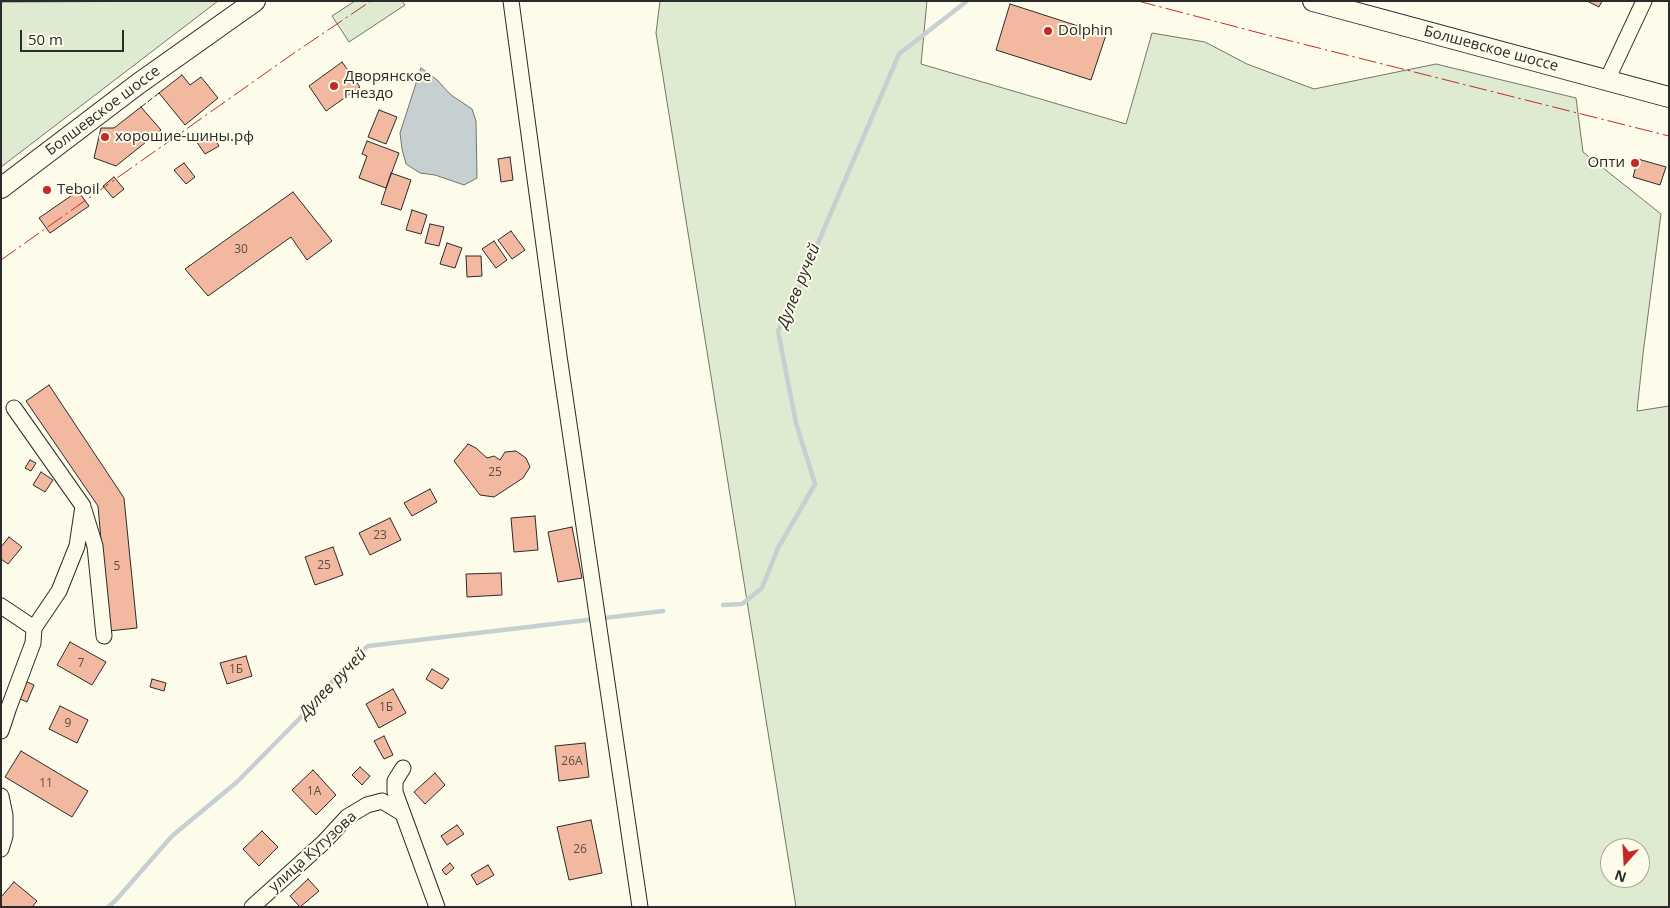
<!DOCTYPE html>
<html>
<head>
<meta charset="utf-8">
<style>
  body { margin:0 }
  #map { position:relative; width:1670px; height:908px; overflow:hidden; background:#fdfbea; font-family:"Open Sans",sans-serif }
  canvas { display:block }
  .frame { position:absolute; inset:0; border:2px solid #2b2b2b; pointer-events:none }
  .north { position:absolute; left:1600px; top:838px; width:50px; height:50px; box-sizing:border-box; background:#fdfbea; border:1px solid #a9a89e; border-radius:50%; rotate:199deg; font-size:14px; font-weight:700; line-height:20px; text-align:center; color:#2b2b2b }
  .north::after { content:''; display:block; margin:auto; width:18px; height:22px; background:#c62828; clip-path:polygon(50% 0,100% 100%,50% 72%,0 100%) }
  .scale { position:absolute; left:20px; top:30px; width:104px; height:22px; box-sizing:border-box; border:2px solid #2b2b2b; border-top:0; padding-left:6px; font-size:15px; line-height:18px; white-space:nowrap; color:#2b2b2b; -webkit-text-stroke:4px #fdfbea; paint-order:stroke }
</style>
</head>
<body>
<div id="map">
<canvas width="1670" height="908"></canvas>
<div class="frame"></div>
<div class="north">N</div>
<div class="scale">50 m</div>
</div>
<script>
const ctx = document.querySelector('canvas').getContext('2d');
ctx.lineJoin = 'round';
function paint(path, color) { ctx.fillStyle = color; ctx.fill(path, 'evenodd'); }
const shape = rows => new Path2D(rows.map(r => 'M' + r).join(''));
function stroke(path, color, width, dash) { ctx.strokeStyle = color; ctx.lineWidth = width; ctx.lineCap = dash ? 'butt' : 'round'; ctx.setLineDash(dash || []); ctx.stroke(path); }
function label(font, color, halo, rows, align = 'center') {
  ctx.font = font + ' "Open Sans",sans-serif'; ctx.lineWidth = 4; ctx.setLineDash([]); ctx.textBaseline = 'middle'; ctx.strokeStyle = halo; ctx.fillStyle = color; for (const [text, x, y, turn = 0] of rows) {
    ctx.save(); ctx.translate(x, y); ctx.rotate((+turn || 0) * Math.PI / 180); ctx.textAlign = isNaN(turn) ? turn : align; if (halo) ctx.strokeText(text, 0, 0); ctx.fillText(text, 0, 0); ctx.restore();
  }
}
const green = shape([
  [218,1,1,167,1,2,218,1],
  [355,1,402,1,405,5,349,42,332,16,355,1],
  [660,1,927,1,921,64,1126,124,1152,33,1205,42,1247,64,1314,89,1436,64,1576,98,1583,152,1661,214,1643,354,1637,411,1669,406,1669,907,796,907,656,33,660,1],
  [1610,848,1640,848,1640,878,1610,878,1610,848]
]);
paint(green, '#deebd1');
stroke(green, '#74746e', 1);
const water = shape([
  [421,68,436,79,451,95,472,109,476,121,477,178,464,185,435,175,420,173,406,164,402,149,400,133,421,68]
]);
paint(water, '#c7d0d0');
stroke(water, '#74746e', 1);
stroke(shape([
  [723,605,742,604,762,588,778,548,815,484,796,423,778,331,800,285,899,54,967,1],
  [108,907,116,900,172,836,237,782,301,717,343,669,368,646,663,611]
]), '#c7d0d0', 4.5);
const building = shape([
  [1587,1,1602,1,1599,7,1587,1],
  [1010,4,1106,35,1091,80,996,50,1010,4],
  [342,62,360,87,326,111,309,86,342,62],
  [182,75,190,85,201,77,218,98,185,125,159,93,182,75],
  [141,107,161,130,116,166,94,158,101,128,114,128,141,107],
  [379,110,397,117,386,144,368,137,379,110],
  [210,132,219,146,205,154,196,141,210,132],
  [367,141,399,153,386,188,359,178,367,156,362,154,367,141],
  [510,157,513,180,501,182,498,159,510,157],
  [1638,159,1666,167,1660,185,1633,177,1638,159],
  [184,163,195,177,186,184,174,170,184,163],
  [391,173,411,180,401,210,381,204,391,173],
  [114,177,124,189,113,198,103,186,114,177],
  [78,191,89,206,50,233,39,218,78,191],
  [293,192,332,241,307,260,291,237,208,296,185,269,293,192],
  [412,210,427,215,421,234,406,230,412,210],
  [430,224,444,227,439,246,425,243,430,224],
  [511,231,525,250,512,259,498,240,511,231],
  [494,241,507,260,496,268,482,249,494,241],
  [447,243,462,248,455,268,440,264,447,243],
  [466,256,481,256,482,276,467,277,466,256],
  [49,385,124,498,137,628,109,631,98,506,26,401,49,385],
  [468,444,476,448,487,458,494,456,500,460,505,452,516,451,526,458,530,467,523,478,494,497,480,495,454,461,468,444],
  [30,460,36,463,31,471,25,468,30,460],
  [41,472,53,480,45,492,33,485,41,472],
  [430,489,437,502,412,516,404,503,430,489],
  [535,516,538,550,514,552,511,518,535,516],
  [390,518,401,540,370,555,359,533,390,518],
  [572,527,582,578,558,582,548,532,572,527],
  [9,537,22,547,8,564,1,559,1,547,9,537],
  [333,547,343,575,315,585,305,557,333,547],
  [501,573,502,595,467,597,466,574,501,573],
  [70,642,106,662,92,685,57,665,70,642],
  [246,656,252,676,227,684,220,663,246,656],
  [432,669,449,679,442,689,426,679,432,669],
  [152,679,166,683,164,691,150,687,152,679],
  [25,681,34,685,27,702,18,698,25,681],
  [393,689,406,713,379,728,366,704,393,689],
  [60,706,88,720,77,743,49,729,60,706],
  [384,736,393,755,384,759,374,741,384,736],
  [585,743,589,777,559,781,555,746,585,743],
  [21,751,88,791,72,817,5,777,21,751],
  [360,767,370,776,362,785,352,775,360,767],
  [313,770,336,795,316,815,292,790,313,770],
  [435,773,445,785,425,804,414,792,435,773],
  [591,820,602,873,569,880,557,827,591,820],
  [457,825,464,834,447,845,441,836,457,825],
  [262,831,278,847,259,866,243,849,262,831],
  [450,863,454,868,446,875,442,870,450,863],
  [488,865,494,875,477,885,471,875,488,865],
  [308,879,319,891,300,907,290,896,308,879],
  [14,882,37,901,32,907,1,907,1,897,14,882]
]);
paint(building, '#f2b8a0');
stroke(building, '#2b2b2b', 1);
const minor = shape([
  [511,1,559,356,640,907],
  [1607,80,1644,1],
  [14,408,83,506,77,546,59,591,34,628],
  [84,510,95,546,104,636],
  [1,606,34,628],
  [1,731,9,707,33,643,34,628],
  [403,768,395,781,395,792,437,907],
  [1,796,5,815,5,836,1,849],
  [252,907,324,842,347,817,367,805,382,801,402,813]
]);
const major = shape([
  [1313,1,1669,97],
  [1,188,138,84,255,1]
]);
stroke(minor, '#2b2b2b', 17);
stroke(major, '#2b2b2b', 22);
stroke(minor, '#fdfbea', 15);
stroke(major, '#fdfbea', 20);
stroke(shape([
  [141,107,159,93]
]), '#2b2b2b', 1, [6, 2.5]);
stroke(shape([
  [1138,1,1271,36,1669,136],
  [1,260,294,53,371,1]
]), '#c62828', 1, [18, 4, 2.5, 4]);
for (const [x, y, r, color] of [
  [1048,31,5,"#c62828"],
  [334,86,5,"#c62828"],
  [105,137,5,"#c62828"],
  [1635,163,5,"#c62828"],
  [47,190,5,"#c62828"]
]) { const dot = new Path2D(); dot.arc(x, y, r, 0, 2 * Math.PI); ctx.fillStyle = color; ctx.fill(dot); stroke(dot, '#fdfbea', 2); }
label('12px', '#5d4e48', null, [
  ["30",241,250],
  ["25",495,473],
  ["23",380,536],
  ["25",324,566],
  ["5",117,567],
  ["7",81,664],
  ["1Б",236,670],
  ["1Б",386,708],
  ["9",68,724],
  ["26А",572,762],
  ["11",46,784],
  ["1А",314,792],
  ["26",580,850]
]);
label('15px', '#2b2b2b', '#fdfbea', [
  ["Dolphin",1058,31],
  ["Дворянское",344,77],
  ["гнездо",344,94],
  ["хорошие-шины.рф",115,137],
  ["Опти",1625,163,"right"],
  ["Teboil",57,190]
], 'left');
label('15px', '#2b2b2b', '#fdfbea', [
  ["Болшевское шоссе",1491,49,15],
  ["Болшевское шоссе",103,111,-37],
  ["улица Кутузова",313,852,-42]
]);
label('italic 16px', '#2b2b2b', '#fdfbea', [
  ["Дулев ручей",799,286,-68],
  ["Дулев ручей",333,684,-46]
]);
</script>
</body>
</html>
